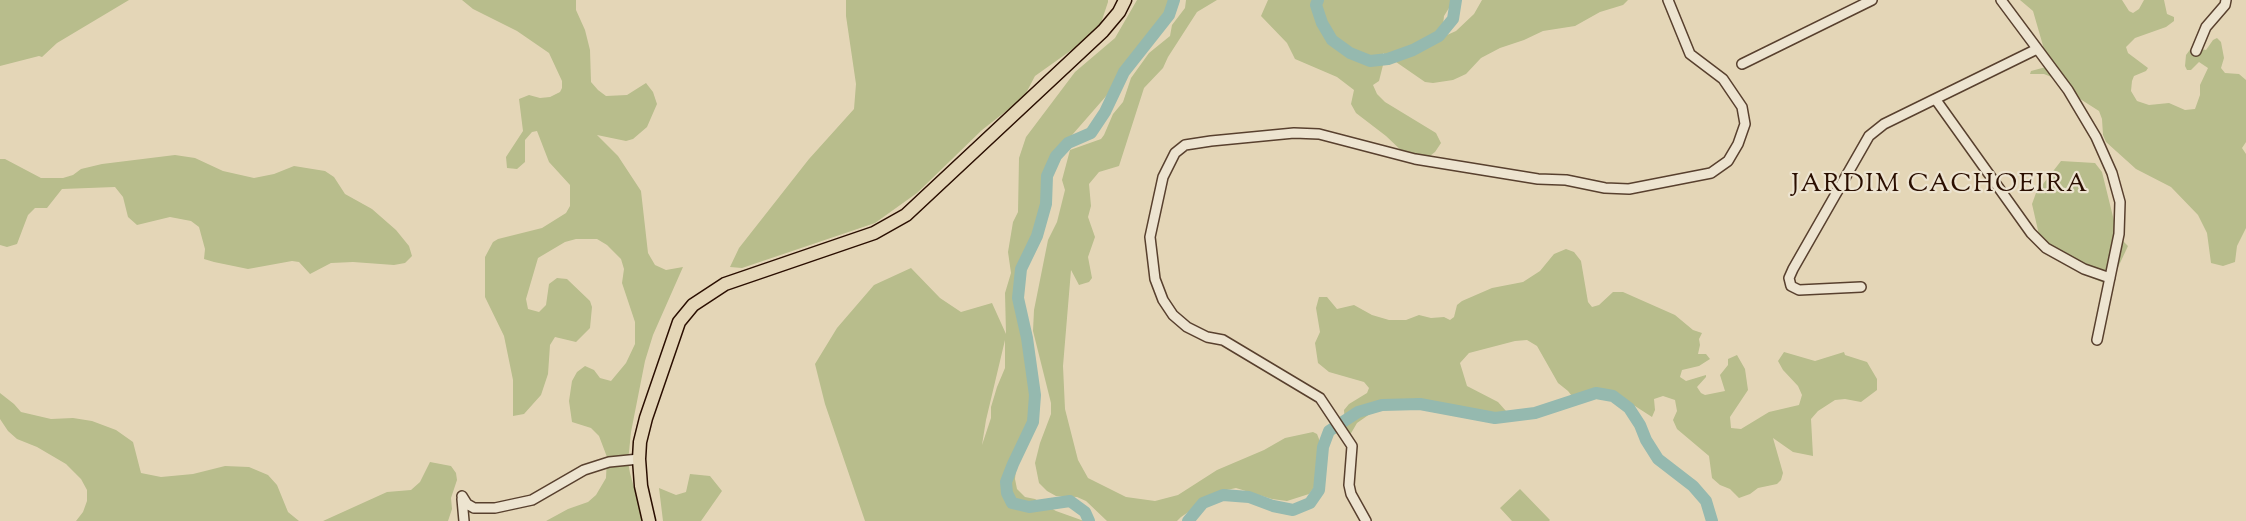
<!DOCTYPE html>
<html>
<head>
<meta charset="utf-8">
<style>
  body { margin:0 }
  canvas { display:block; background:#e4d6b7 }
</style>
</head>
<body>
<canvas width="2246" height="521"></canvas>
<script>
const ctx = document.querySelector('canvas').getContext('2d');
ctx.lineJoin = 'round';
function paint(path, color) { ctx.fillStyle = color; ctx.fill(path, 'evenodd'); }
const shape = rows => new Path2D(rows.map(r => 'M' + r).join(''));
function stroke(path, color, width, dash) { ctx.strokeStyle = color; ctx.lineWidth = width; ctx.lineCap = dash ? 'butt' : 'round'; ctx.setLineDash(dash || []); ctx.stroke(path); }
function label(font, color, halo, rows, align = 'center') {
  ctx.font = font + ' "Sorts Mill Goudy",serif'; ctx.lineWidth = 4.5; ctx.setLineDash([]); ctx.textBaseline = 'middle'; ctx.strokeStyle = halo; ctx.fillStyle = color; for (const [text, x, y, turn = 0] of rows) {
    ctx.save(); ctx.translate(x, y); ctx.rotate((+turn || 0) * Math.PI / 180); ctx.textAlign = isNaN(turn) ? turn : align; if (halo) ctx.strokeText(text, 0, 0); ctx.fillText(text, 0, 0); ctx.restore();
  }
}
paint(shape([
  [0,0,129,0,57,43,42,57,39,56,0,66],
  [462,0,576,0,576,10,585,30,590,50,591,82,598,90,606,96,627,95,646,83,653,92,657,104,647,127,633,139,626,141,597,135,618,156,641,191,648,253,655,265,666,270,683,267,653,335,645,361,631,432,628,462,630,473,643,521,546,521,568,509,588,502,596,495,606,478,607,457,599,436,591,428,572,422,569,401,572,381,577,372,585,366,594,370,600,378,611,381,626,363,635,344,635,322,622,283,624,269,621,259,607,245,597,239,576,239,565,242,538,258,526,299,528,309,539,312,546,305,549,284,557,278,567,279,590,301,592,307,590,328,576,342,555,337,550,345,548,374,541,395,524,414,513,416,513,380,504,336,485,297,485,257,493,242,498,239,542,228,566,213,570,206,570,185,549,162,537,131,532,132,525,140,525,162,517,169,507,168,506,157,523,131,519,99,529,95,540,98,550,97,560,92,562,88,562,81,549,53,517,31,473,9],
  [846,0,1108,0,1108,2,1100,26,1080,44,1035,76,1024,97,982,130,917,193,875,223,742,268,730,267,739,248,809,159,854,109,856,84,846,16],
  [1137,0,1175,0,1162,28,1138,51,1135,63,1052,158,1046,170,1050,197,1047,215,1033,253,1023,271,1023,325,1034,377,1034,410,1031,430,1016,469,1015,479,1017,489,1025,497,1035,499,1056,511,1084,521,865,521,825,404,815,364,837,328,874,285,911,268,940,298,961,312,992,303,1006,334,1005,293,1011,273,1008,252,1013,222,1018,212,1019,158,1026,137,1075,72,1115,38],
  [1005,340,1005,368,997,387,991,407,991,418,982,445,986,420],
  [1186,0,1217,0,1197,12,1168,57,1163,68,1144,88,1119,166,1099,172,1089,184,1091,206,1088,217,1095,237,1088,257,1092,278,1089,282,1079,285,1071,270,1063,366,1065,409,1078,460,1088,478,1126,497,1155,501,1178,495,1217,470,1264,450,1285,438,1313,432,1317,434,1319,439,1319,476,1318,482,1309,494,1287,501,1272,499,1236,488,1222,491,1206,500,1181,517,1177,521,1107,521,1086,501,1077,497,1056,496,1047,491,1039,483,1035,463,1040,443,1051,414,1051,403,1033,331,1034,310,1048,240,1057,222,1065,190,1062,180,1070,150,1101,139,1104,135,1113,114,1123,102,1131,78,1149,53,1170,36,1172,25,1185,8],
  [1268,0,1454,0,1444,16,1443,26,1447,35,1456,31,1474,14,1482,0,1628,0,1623,5,1600,12,1575,26,1543,31,1524,40,1500,48,1481,58,1466,74,1453,80,1433,83,1425,82,1383,53,1384,61,1379,81,1373,85,1377,94,1385,102,1436,133,1441,143,1435,152,1426,159,1405,154,1386,136,1356,113,1351,104,1354,90,1337,77,1295,59,1287,43,1261,16],
  [2020,0,2122,0,2129,11,2133,13,2139,9,2144,0,2164,0,2167,14,2174,17,2174,21,2166,27,2135,38,2126,47,2128,53,2148,68,2146,71,2134,76,2132,81,2131,91,2137,101,2149,105,2169,103,2185,110,2195,109,2200,95,2200,85,2208,68,2199,62,2191,70,2187,70,2185,66,2186,55,2192,47,2206,50,2213,40,2217,38,2221,42,2224,58,2221,68,2225,73,2239,74,2246,80,2246,142,2242,148,2246,154,2246,228,2237,246,2235,262,2223,266,2211,263,2207,233,2198,215,2171,187,2136,169,2106,142,2103,135,2102,119,2099,111,2077,97,2054,78,2044,74,2030,74,2031,71,2046,67,2048,63,2033,11],
  [175,155,195,158,223,171,254,178,274,174,294,166,325,171,334,177,345,194,372,209,396,230,409,246,412,256,405,263,394,265,353,262,331,263,310,274,299,262,292,261,248,269,214,262,204,259,205,249,199,227,191,221,170,217,137,225,128,217,123,197,115,187,62,189,47,208,35,208,28,215,17,244,7,247,0,245,0,159,5,159,41,178,63,178,73,175,81,169,102,164],
  [2061,161,2095,163,2102,172,2116,229,2121,239,2128,246,2113,278,2104,283,2092,278,2076,264,2042,248,2032,204,2036,193],
  [1566,249,1574,252,1581,261,1588,302,1592,307,1599,305,1613,292,1623,292,1675,315,1693,330,1702,333,1699,339,1700,345,1698,354,1706,354,1710,359,1699,366,1682,370,1680,377,1686,381,1706,375,1706,377,1697,387,1701,393,1705,395,1725,391,1720,375,1728,365,1728,359,1737,355,1745,369,1748,390,1730,417,1731,428,1741,429,1769,412,1799,405,1802,395,1798,386,1783,370,1778,361,1784,352,1815,361,1844,352,1845,355,1867,362,1877,379,1877,390,1861,402,1845,399,1835,400,1818,411,1811,419,1813,456,1793,452,1773,438,1783,473,1781,480,1777,484,1758,488,1750,494,1739,498,1730,489,1720,485,1712,478,1709,456,1677,429,1673,420,1677,411,1675,400,1663,396,1654,399,1655,410,1652,417,1635,406,1611,396,1597,396,1575,400,1568,391,1558,383,1537,346,1527,340,1515,341,1469,353,1460,363,1467,386,1498,402,1506,411,1508,419,1492,420,1434,404,1406,402,1391,404,1377,409,1357,423,1350,435,1345,425,1344,410,1349,404,1367,393,1369,388,1364,382,1329,372,1318,363,1315,343,1320,332,1316,308,1319,297,1327,297,1337,309,1354,305,1372,315,1389,320,1406,320,1419,315,1431,318,1444,317,1450,320,1454,317,1457,305,1462,301,1492,288,1523,282,1540,271,1554,254],
  [0,393,14,404,21,412,51,419,73,418,92,421,116,430,133,442,141,473,161,477,193,474,225,466,249,467,268,475,277,485,288,512,299,521,76,521,83,512,87,501,87,490,81,479,66,464,37,447,17,439,8,431,0,419],
  [430,462,451,466,456,473,457,480,451,498,452,509,448,521,323,521,387,492,411,490,420,482],
  [690,474,710,476,722,491,701,521,663,521,659,488,676,495,686,492],
  [1520,489,1550,520,1549,521,1512,521,1500,508]
]), '#b8bd8c');
stroke(shape([
  [1318,0,1316,5,1322,23,1332,40,1350,53,1370,61,1388,59,1413,50,1439,36,1453,19,1456,0],
  [1089,521,1085,512,1070,501,1029,507,1012,503,1007,493,1006,482,1013,464,1033,422,1035,395,1027,338,1018,298,1021,269,1037,236,1046,204,1047,176,1056,156,1068,143,1091,133,1105,112,1124,72,1169,15,1174,0],
  [1188,521,1203,503,1223,495,1249,497,1273,506,1293,510,1310,503,1319,490,1323,447,1329,431,1358,412,1382,405,1420,404,1495,418,1535,413,1596,393,1613,396,1629,408,1640,425,1646,440,1658,459,1693,486,1706,501,1712,521]
]), '#95b9af', 12);
const minor = shape([
  [2001,0,2068,90,2096,137,2112,173,2120,202,2119,234,2097,340],
  [2196,51,2206,27,2225,5,2226,0],
  [1742,64,1872,0],
  [1936,100,2031,233,2046,248,2084,269,2110,278],
  [1861,287,1799,290,1791,286,1789,278,1793,269,1869,136,1884,124,2037,49],
  [462,496,467,504,474,508,495,508,532,500,584,470,609,462,639,459],
  [462,499,464,521],
  [1366,521,1351,494,1349,485,1352,446,1320,398,1223,340,1207,337,1187,327,1173,315,1163,300,1155,279,1150,237,1163,177,1175,153,1185,145,1211,141,1294,133,1319,134,1415,159,1538,179,1566,180,1605,188,1629,189,1711,173,1728,161,1738,144,1745,124,1742,107,1723,79,1690,54,1668,0]
]);
const major = shape([
  [649,521,641,486,639,459,640,442,646,418,679,322,693,305,725,284,874,233,906,215,1103,31,1119,12,1125,0]
]);
stroke(minor, '#58402e', 12);
stroke(major, '#2a0e00', 15);
stroke(minor, '#ede4d0', 9);
stroke(major, '#e4d6b7', 12);
ctx.letterSpacing = '1.5px';
label('26px', '#2a0e00', '#ede4d0', [
  ["JARDIM CACHOEIRA",1940,187]
]);
ctx.letterSpacing = '0px';
</script>
</body>
</html>
